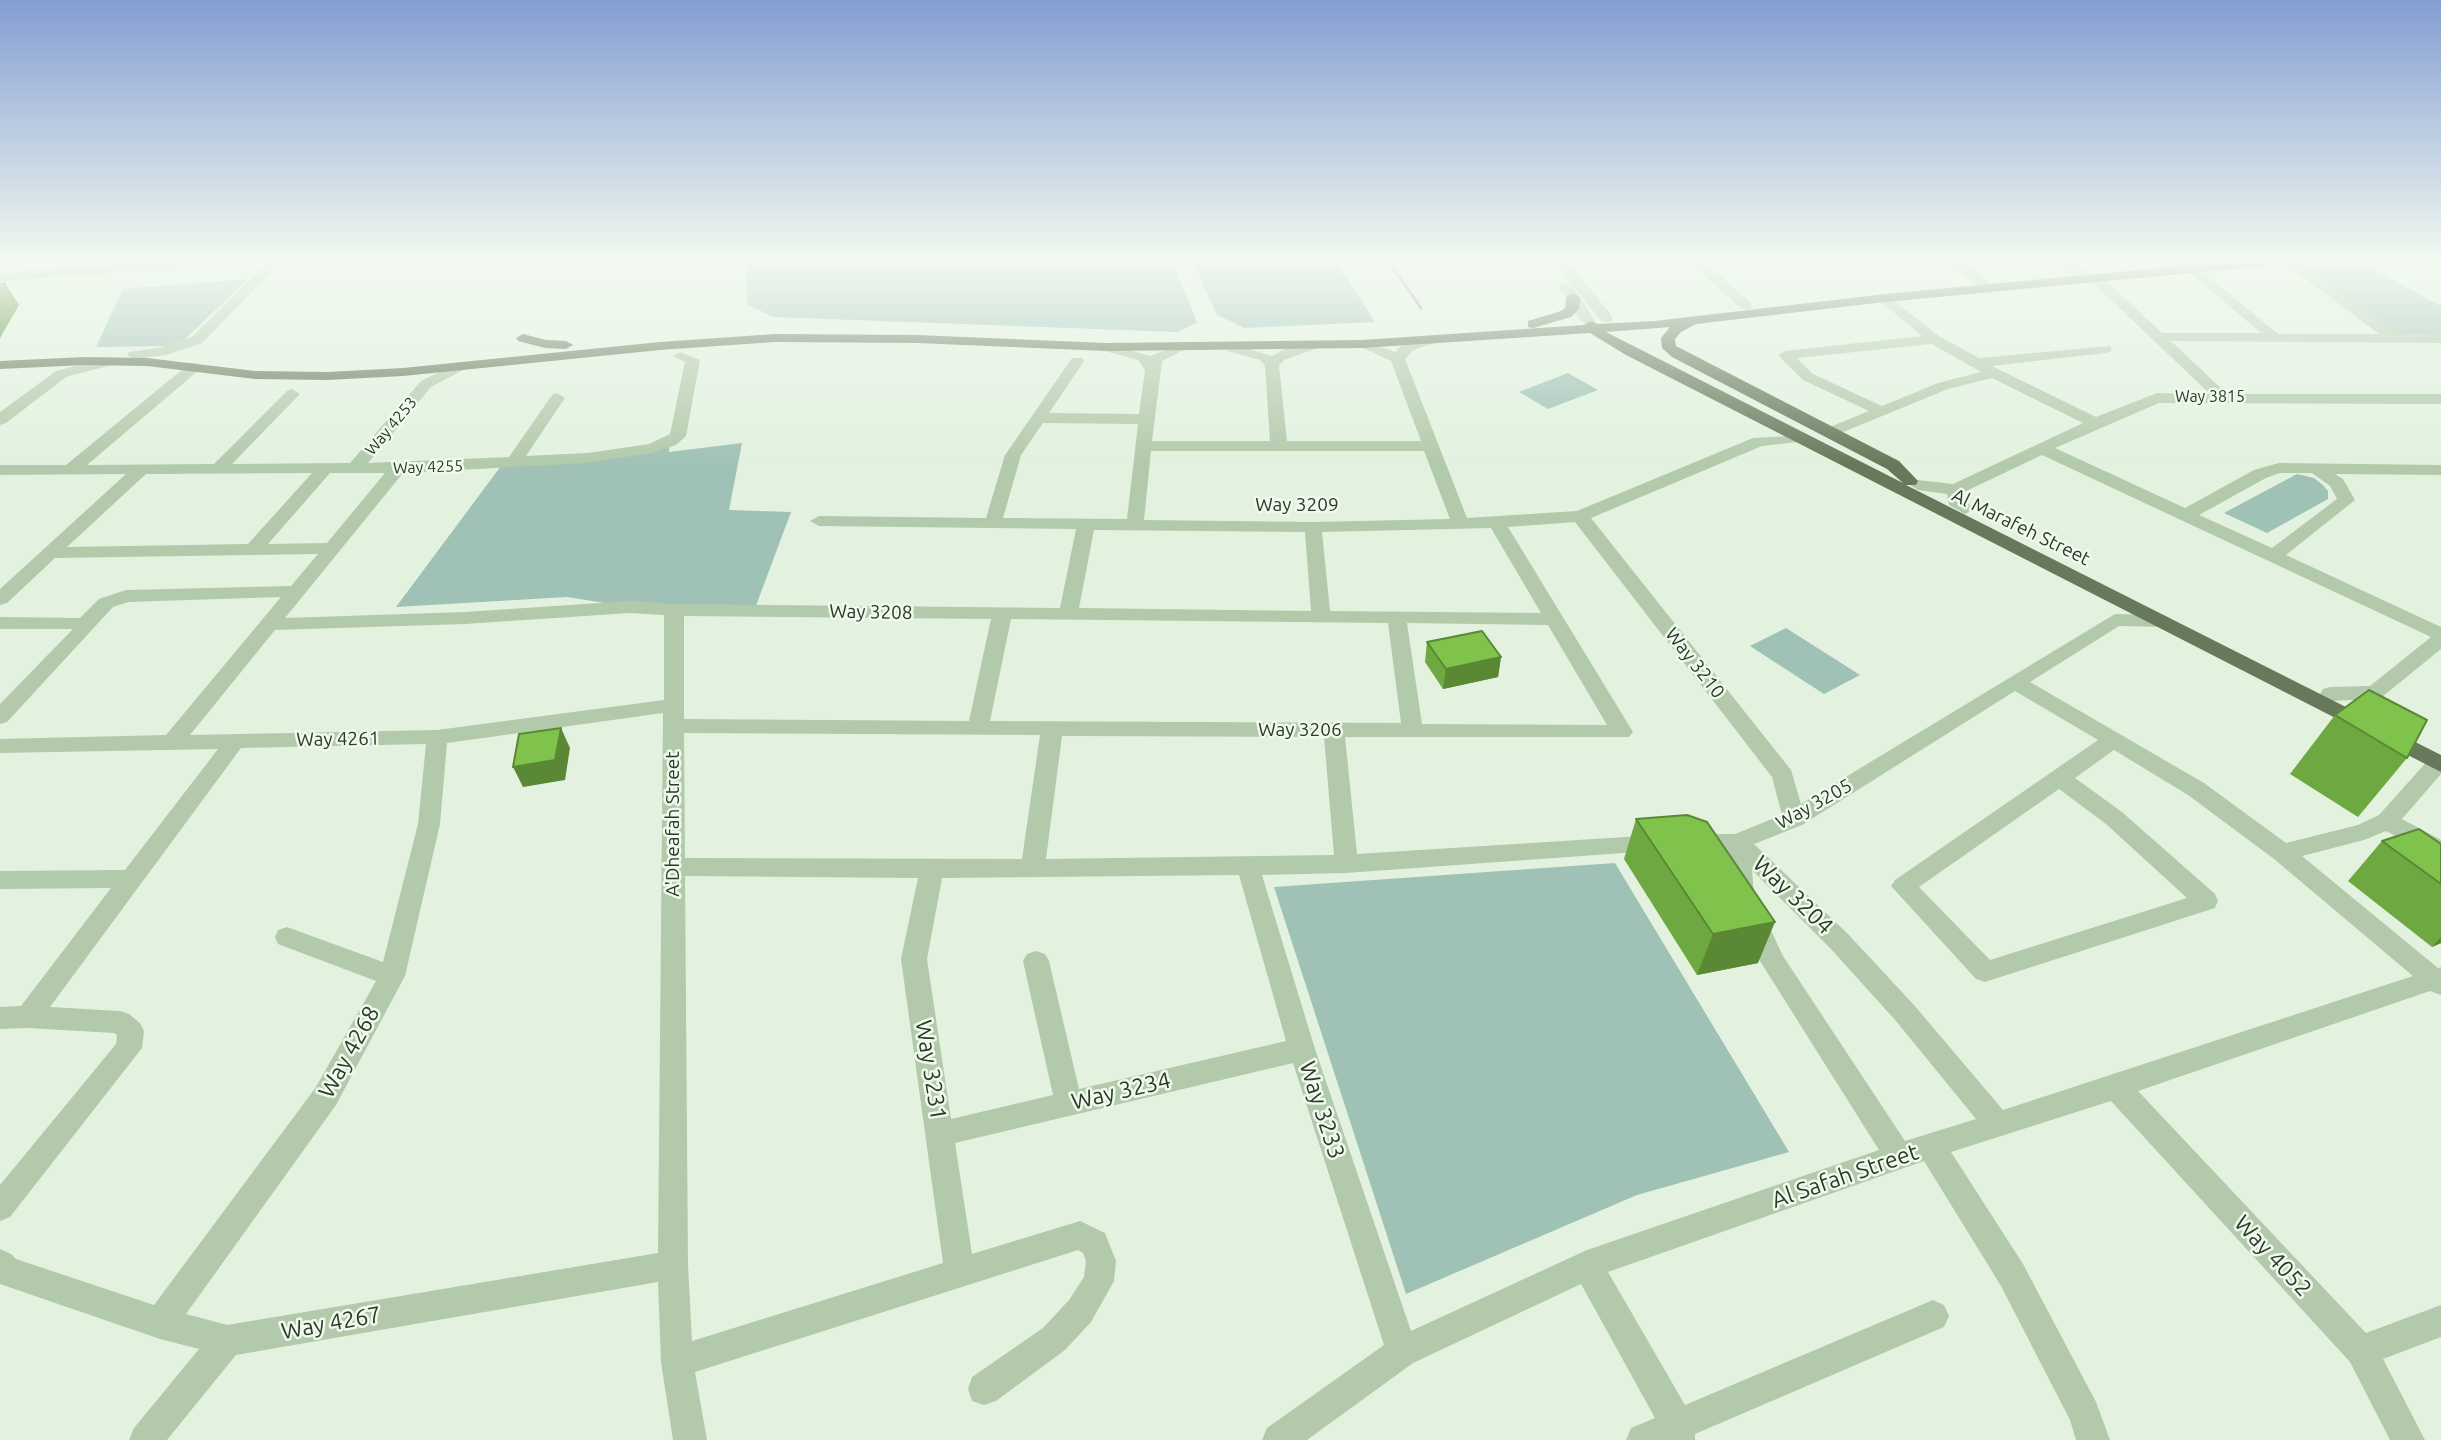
<!DOCTYPE html>
<html>
<head>
<meta charset="utf-8">
<style>
  body { margin:0 }
  canvas { display:block; background:#e2f2df }
</style>
</head>
<body>
<canvas width="2441" height="1440"></canvas>
<script>
const ctx = document.querySelector('canvas').getContext('2d');
ctx.lineJoin = 'round';
function paint(path, color) { ctx.fillStyle = color; ctx.fill(path, 'evenodd'); }
const shape = rows => new Path2D(rows.map(r => 'M' + r).join(''));
function stroke(path, color, width, dash) { ctx.strokeStyle = color; ctx.lineWidth = width; ctx.lineCap = dash ? 'butt' : 'round'; ctx.setLineDash(dash || []); ctx.stroke(path); }
function label(font, color, halo, rows, align = 'center') {
  ctx.font = font + ' Ubuntu,sans-serif'; ctx.lineWidth = 5; ctx.setLineDash([]); ctx.textBaseline = 'middle'; ctx.strokeStyle = halo; ctx.fillStyle = color; for (const [text, x, y, turn = 0] of rows) {
    ctx.save(); ctx.translate(x, y); ctx.rotate((+turn || 0) * Math.PI / 180); ctx.textAlign = isNaN(turn) ? turn : align; if (halo) ctx.strokeText(text, 0, 0); ctx.fillText(text, 0, 0); ctx.restore();
  }
}
paint(shape([
  [747,262,1173,262,1197,323,1177,332,773,317,747,304],
  [1193,262,1337,262,1375,322,1244,328,1217,315],
  [2312,269,2373,269,2441,306,2441,335,2396,334,2307,272],
  [248,279,181,343,172,346,96,347,123,289],
  [1568,373,1598,390,1548,409,1519,392],
  [670,443,669,452,742,443,729,510,791,512,754,611,630,607,567,597,396,607,501,466],
  [2297,474,2314,478,2323,485,2328,491,2328,499,2267,533,2224,513],
  [1786,628,1860,675,1824,694,1750,646],
  [1615,863,1789,1152,1637,1195,1406,1294,1274,887]
]), '#9fc1b6');
stroke(shape([
  [1389,262,1421,308]
]), '#907eaf', 2.5);
paint(shape([
  [149,262,209,262,203,266,0,281,0,273,149,262],
  [268,262,281,262,202,343,166,355,134,359,127,355,129,352,164,347,192,337,268,262],
  [1558,262,1568,262,1612,316,1612,322,1602,322,1558,267,1558,262],
  [1691,262,1705,262,1751,303,1751,309,1741,309,1691,262],
  [1948,262,1963,262,1990,282,1988,285,1978,285,1948,262],
  [2058,262,2073,262,2087,272,2085,275,2075,275,2058,262],
  [2168,262,2182,262,2184,264,2177,268,2168,262],
  [2283,262,2298,262,2398,334,2441,335,2441,343,2171,341,2227,394,2441,394,2441,404,2159,403,2055,448,2185,508,2254,470,2279,463,2441,465,2441,475,2335,474,2343,479,2355,500,2286,555,2441,627,2441,649,2382,697,2375,699,2330,701,2323,699,2320,694,2323,689,2330,687,2370,686,2431,637,2042,455,1964,492,1964,499,1974,509,1965,514,1949,505,1947,494,1918,490,1910,485,1918,480,1953,484,2083,423,1992,378,1948,389,1831,437,1825,435,1823,432,1825,429,1869,411,1803,380,1778,355,1785,351,1922,336,1880,301,1878,298,1885,294,1939,336,1979,358,2110,346,2112,349,2110,352,2105,353,1992,366,2096,417,2157,393,2210,394,2088,278,2095,274,2100,275,2162,333,2261,333,2188,271,2188,265,2193,264,2278,334,2379,334,2283,262],
  [1932,344,1981,372,1938,383,1882,406,1813,374,1797,358,1932,344],
  [2280,473,2312,473,2330,486,2337,499,2272,548,2199,515,2266,478,2280,473],
  [1566,283,1573,287,1595,321,1593,324,1588,325,1581,321,1559,287,1566,283],
  [1431,336,1438,340,1436,343,1413,350,1405,359,1467,518,1577,511,1753,438,1806,435,1808,438,1806,441,1762,446,1591,518,1791,770,1801,804,2115,614,2164,615,2174,621,2164,627,2119,626,2030,682,2204,783,2286,843,2358,825,2379,815,2430,758,2441,756,2441,774,2402,819,2441,840,2441,860,2386,831,2364,840,2302,856,2438,968,2441,967,2441,995,2430,991,2138,1091,2366,1333,2441,1305,2441,1337,2383,1359,2425,1440,2390,1440,2350,1362,2111,1101,1951,1152,2023,1264,2096,1402,2110,1440,2076,1440,2070,1420,2001,1286,1924,1161,1608,1272,1685,1405,1933,1300,1944,1305,1949,1316,1944,1327,1695,1434,1695,1440,1626,1440,1631,1428,1655,1418,1581,1284,1413,1363,1307,1440,1262,1440,1267,1428,1384,1345,1293,1063,955,1143,972,1254,1080,1221,1105,1233,1116,1261,1114,1281,1091,1322,1065,1350,996,1401,984,1405,972,1401,968,1389,972,1377,1043,1328,1069,1300,1084,1277,1086,1261,1083,1253,1078,1250,695,1372,707,1440,673,1440,661,1362,658,1282,236,1355,167,1440,129,1440,134,1428,199,1349,160,1339,0,1284,0,1249,11,1254,16,1259,154,1305,316,1087,376,981,278,944,275,937,278,930,287,927,383,962,418,824,426,744,241,748,50,1007,120,1011,129,1014,140,1023,144,1031,142,1048,10,1217,0,1221,0,1185,116,1044,117,1035,114,1033,28,1028,0,1029,0,1007,21,1006,111,888,0,889,0,871,125,870,218,749,0,753,0,739,166,735,281,597,128,602,113,607,7,722,0,724,0,704,73,629,0,629,0,617,80,618,99,599,126,590,291,586,318,554,55,558,7,603,0,605,0,589,126,474,0,475,0,465,66,465,189,364,194,363,199,364,201,367,199,370,87,465,214,464,287,391,292,389,300,394,297,397,232,464,350,463,421,381,460,362,465,363,467,366,465,369,431,387,368,463,509,457,552,395,557,393,565,398,526,456,588,453,649,444,670,434,685,362,673,356,680,352,700,360,686,436,676,445,651,453,588,463,403,473,285,618,465,612,630,601,674,604,1060,608,1076,529,819,526,810,521,819,516,986,518,1005,455,1072,358,1082,358,1084,361,1049,413,1139,414,1145,370,1138,360,1101,350,1099,347,1106,343,1150,356,1181,344,1188,348,1162,361,1152,441,1270,441,1265,366,1260,360,1227,351,1225,348,1232,344,1272,356,1285,349,1310,342,1315,343,1317,346,1315,349,1284,360,1279,366,1287,441,1421,441,1391,361,1355,344,1362,340,1395,352,1403,344,1431,336],
  [1043,423,1138,424,1127,519,1003,518,1021,455,1043,423],
  [1151,451,1424,451,1450,519,1313,522,1144,520,1151,451],
  [312,473,248,544,67,547,146,474,312,473],
  [330,473,385,473,327,543,268,544,330,473],
  [1575,522,1772,777,1782,815,1735,834,1693,834,1685,837,1681,843,1685,849,1693,852,1726,851,1730,894,1760,961,1879,1150,1587,1250,1411,1331,1315,1049,1262,875,1346,873,1665,850,1669,844,1665,838,1657,835,1357,854,1345,737,1629,737,1633,732,1508,527,1575,522],
  [1491,528,1541,613,1330,611,1322,532,1491,528],
  [1094,530,1305,532,1311,611,1079,608,1094,530],
  [630,613,664,615,664,700,437,730,190,735,275,630,465,624,630,613],
  [684,616,991,619,969,721,684,719,684,616],
  [1011,619,1388,623,1401,723,990,721,1011,619],
  [1407,623,1548,625,1607,725,1422,724,1407,623],
  [2015,691,2098,740,1895,880,1891,886,1976,979,1985,982,2215,908,2218,901,2215,894,2122,812,2075,778,2114,750,2188,795,2274,859,2413,976,2003,1110,1914,1005,1848,934,1754,844,1802,825,2015,691],
  [663,713,658,1253,227,1325,186,1314,336,1105,405,976,440,824,447,743,663,713],
  [684,733,1040,735,1022,859,685,858,684,733],
  [1062,736,1324,737,1334,855,1046,859,1062,736],
  [2059,789,2106,824,2187,898,1990,960,1919,887,2059,789],
  [1752,870,1830,948,1896,1021,1976,1119,1905,1141,1783,956,1754,894,1752,870],
  [1239,875,1286,1041,1079,1089,1049,961,1045,954,1036,951,1027,954,1023,961,1053,1095,951,1119,927,959,942,878,1239,875],
  [685,876,918,878,901,959,943,1263,692,1341,688,1265,685,876],
  [111,357,116,358,118,361,116,364,66,377,6,423,0,425,0,412,56,371,111,357]
]), '#b2caab');
paint(shape([
  [2223,262,2271,262,2265,266,1885,302,1696,324,1681,332,1675,339,1676,346,1899,461,1918,481,1916,485,1906,485,2441,755,2441,772,1626,355,1590,333,1362,348,1106,351,917,343,775,342,660,350,403,376,327,380,255,379,147,366,85,365,0,369,0,361,85,357,147,358,255,371,327,372,403,368,660,342,775,334,917,335,1106,343,1362,340,1584,325,1591,321,1598,324,1655,321,1885,294,2223,262],
  [1670,327,1661,338,1662,348,1672,357,1887,469,1903,483,1606,332,1670,327],
  [1573,293,1580,297,1579,309,1571,317,1533,328,1528,327,1528,321,1561,311,1565,308,1566,297,1573,293],
  [523,334,546,340,566,341,573,345,566,349,545,348,518,341,516,338,523,334]
]), '#667a5b');
paint(shape([
  [1427,642,1501,657,1498,677,1443,689,1425,662],
  [2335,715,2407,758,2358,817,2290,774],
  [1636,819,1758,963,1697,975,1624,859],
  [2382,841,2441,844,2441,943,2432,947,2348,881]
]), '#6ea841');
paint(shape([
  [5,283,19,305,0,338,0,291],
  [1501,657,1498,677,1443,689,1446,669],
  [561,728,570,748,565,780,523,787,513,767],
  [1775,922,1758,963,1697,975,1713,934],
  [2441,937,2441,943,2432,947]
]), '#5a8835');
const building = shape([
  [5,283,0,291,0,284,5,283],
  [1482,631,1501,657,1446,669,1427,642,1482,631],
  [2369,690,2427,720,2407,758,2335,715,2369,690],
  [561,728,555,760,513,767,519,734,561,728],
  [1687,815,1707,822,1775,922,1713,934,1636,819,1687,815],
  [2419,829,2441,844,2441,884,2382,841,2419,829]
]);
paint(building, '#80c34c');
stroke(building, '#5a8835', 2);
const sky = ctx.createLinearGradient(0, 0, 0, 464);
sky.addColorStop(0, '#859ed1');
sky.addColorStop(0.56, '#f2f9f1');
sky.addColorStop(1, '#f2f9f100');
ctx.fillStyle = sky;
ctx.fillRect(0, 0, 2441, 464);
label('16px', '#2f382a', '#edfaec', [
  ["Way 3815",2210,397],
  ["Way 4253",391,426,-50],
  ["Way 4255",428,467,-2]
]);
label('19px', '#2f382a', '#edfaec', [
  ["Way 3209",1297,505],
  ["Al Marafeh Street",2021,527,26],
  ["Way 3208",871,612,1],
  ["Way 3210",1695,663,52],
  ["Way 3206",1300,730],
  ["Way 4261",338,739,-1],
  ["Way 3205",1814,804,-29],
  ["A'Dheafah Street",673,824,-90]
]);
label('23px', '#2f382a', '#edfaec', [
  ["Way 3204",1793,895,44],
  ["Way 4268",349,1052,-61],
  ["Way 3231",931,1070,81],
  ["Way 3234",1121,1091,-13],
  ["Way 3233",1322,1110,72],
  ["Al Safah Street",1845,1176,-19],
  ["Way 4052",2273,1256,47],
  ["Way 4267",331,1323,-10]
]);
</script>
</body>
</html>
